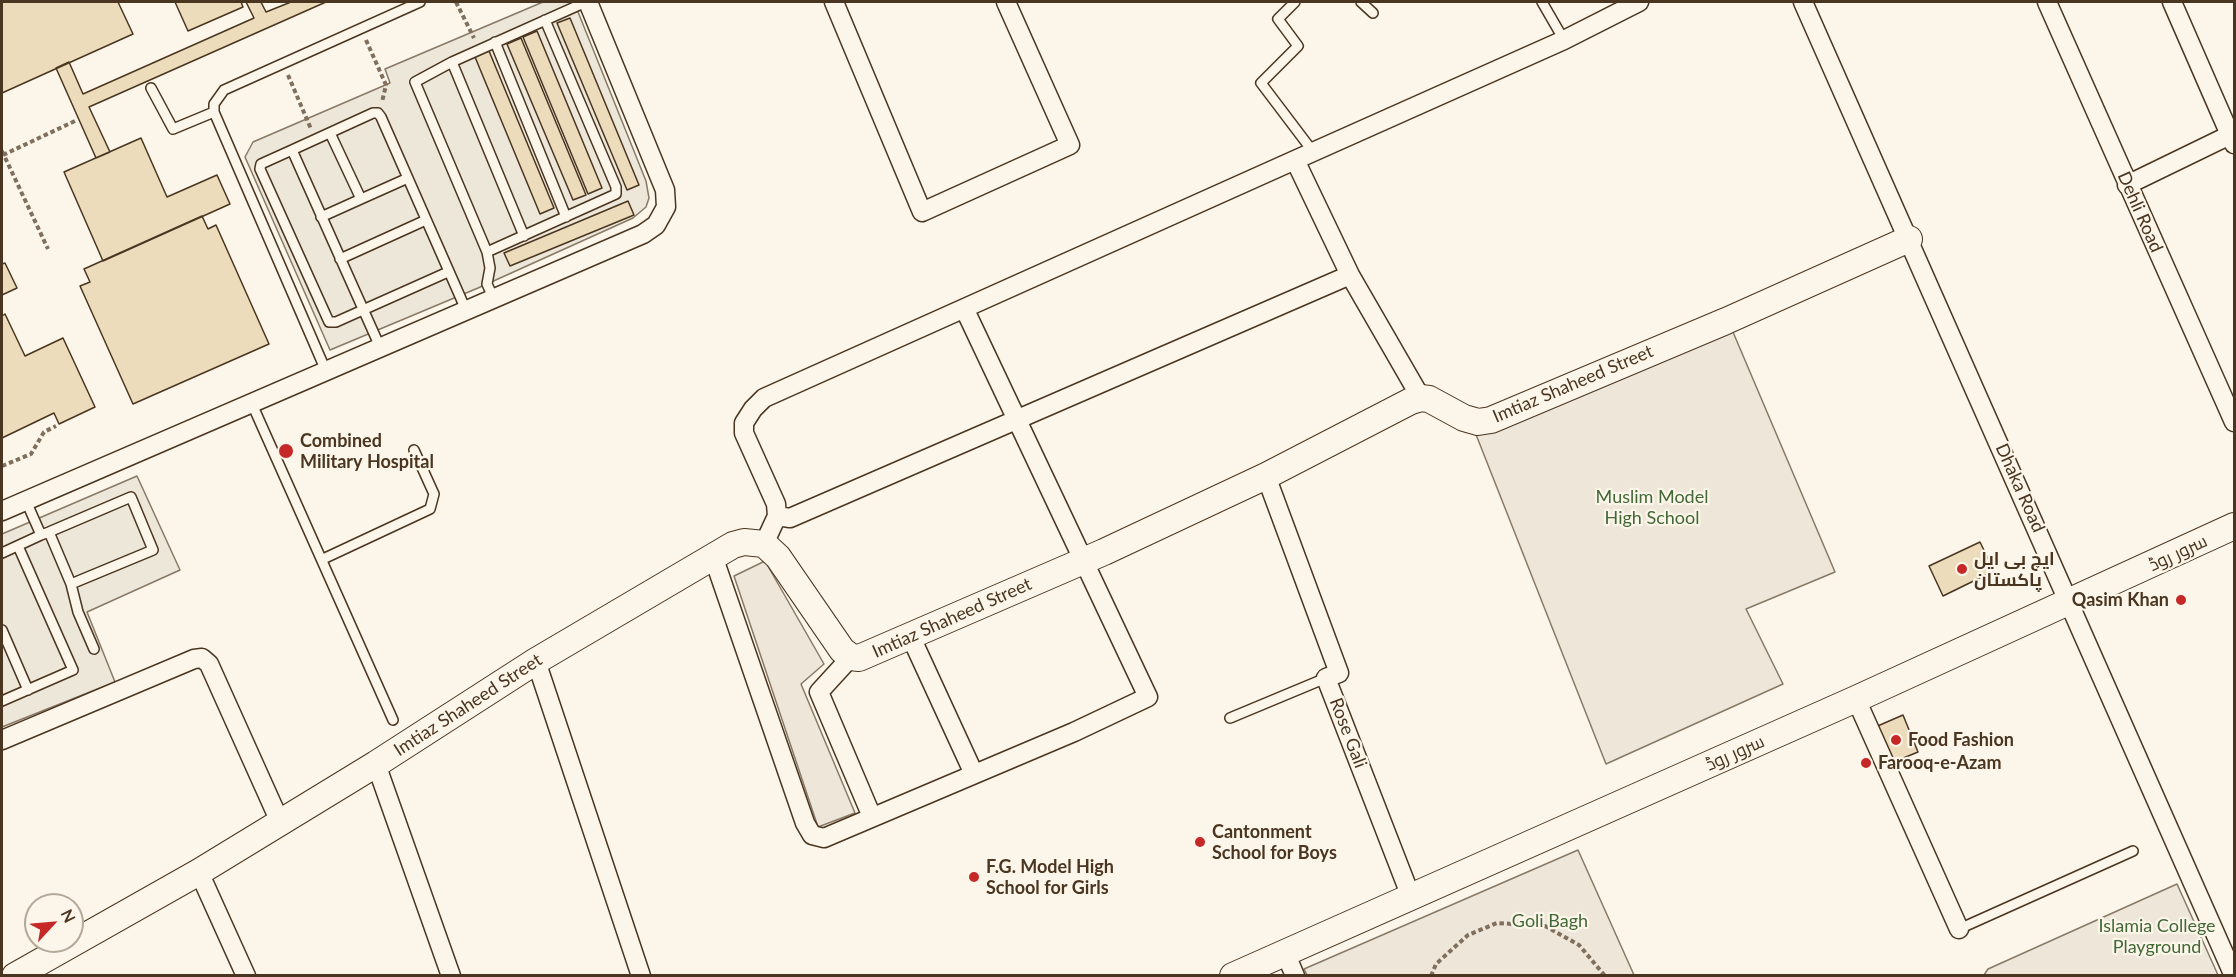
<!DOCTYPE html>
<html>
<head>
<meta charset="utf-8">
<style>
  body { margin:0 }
  #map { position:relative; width:2236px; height:977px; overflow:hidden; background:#fbf6e9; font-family:Lato,sans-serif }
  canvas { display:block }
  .frame { position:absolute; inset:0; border:3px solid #4a3520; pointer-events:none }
  .north { position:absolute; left:24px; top:893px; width:60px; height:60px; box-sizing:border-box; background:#fbf6e9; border:2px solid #b4a999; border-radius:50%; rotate:64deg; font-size:16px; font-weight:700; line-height:24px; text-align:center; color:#4a3520 }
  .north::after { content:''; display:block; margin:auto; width:21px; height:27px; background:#c62828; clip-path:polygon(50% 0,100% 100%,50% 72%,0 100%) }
</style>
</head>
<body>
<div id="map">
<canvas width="2236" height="977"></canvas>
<div class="frame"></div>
<div class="north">N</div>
</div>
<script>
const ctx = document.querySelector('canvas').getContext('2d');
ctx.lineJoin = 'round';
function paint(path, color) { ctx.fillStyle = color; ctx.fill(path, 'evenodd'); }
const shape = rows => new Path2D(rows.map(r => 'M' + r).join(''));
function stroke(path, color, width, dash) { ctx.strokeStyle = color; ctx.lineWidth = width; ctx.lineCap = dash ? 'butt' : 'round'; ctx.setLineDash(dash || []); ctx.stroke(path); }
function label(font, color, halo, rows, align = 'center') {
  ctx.font = font + ' Lato,Cairo,sans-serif'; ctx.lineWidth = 4.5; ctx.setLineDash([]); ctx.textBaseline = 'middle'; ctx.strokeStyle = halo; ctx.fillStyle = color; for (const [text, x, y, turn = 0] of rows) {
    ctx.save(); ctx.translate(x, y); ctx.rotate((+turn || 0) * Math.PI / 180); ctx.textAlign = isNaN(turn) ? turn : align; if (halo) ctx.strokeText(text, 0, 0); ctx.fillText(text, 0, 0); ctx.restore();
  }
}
const green = shape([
  [1730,325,1835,572,1746,609,1783,684,1606,764,1475,432,1730,325],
  [765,561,824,664,801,684,855,813,818,827,734,576,765,561],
  [1578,850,1634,975,1307,975,1304,969,1578,850],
  [2177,884,2218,975,1984,975,1988,969,2177,884]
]);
paint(green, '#ede6d9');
stroke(green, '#887966', 1.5);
const parking = shape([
  [543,2,574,2,646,181,649,198,646,207,633,218,478,288,330,350,245,157,253,142,390,83,385,69,543,2],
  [137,476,180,570,87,612,115,682,2,727,2,534,137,476]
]);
paint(parking, '#ede7d9');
stroke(parking, '#887966', 1.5);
const building = shape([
  [2,2,118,2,133,34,2,93,2,2],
  [175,2,241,2,243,7,188,31,175,2],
  [246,2,261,2,266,12,291,2,326,2,89,107,110,152,96,158,56,68,69,62,83,94,254,18,246,2],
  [570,18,639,185,627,190,557,23,570,18],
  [537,31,602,188,588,194,523,37,537,31],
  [521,38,586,195,573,200,507,44,521,38],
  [489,51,554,208,540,214,475,57,489,51],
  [141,138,167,197,217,175,230,204,103,261,64,172,141,138],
  [628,201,634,215,510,266,504,253,628,201],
  [202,216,208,229,216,225,269,344,133,404,80,286,90,282,84,269,202,216],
  [5,263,17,288,2,295,2,264,5,263],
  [5,314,25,356,63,338,95,407,59,424,54,413,2,438,2,316,5,314],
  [1980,542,1994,571,1943,596,1929,566,1980,542],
  [1903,715,1918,752,1889,764,1873,728,1903,715]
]);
paint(building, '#ecdcbc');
stroke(building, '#4a3520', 1.5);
const lane = shape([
  [1295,2,1278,19,1298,46,1261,83,1314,153],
  [1361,2,1373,13],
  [1542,2,1564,40],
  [495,42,566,217],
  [452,62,524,236],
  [151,88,173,129,214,112],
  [330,133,361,199,408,178],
  [292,150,261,164,260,169,329,322,336,322,448,272],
  [321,217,361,199],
  [487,252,616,194,616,187,545,20],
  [340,259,426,220],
  [493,297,487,284,490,268,487,252,415,82,452,62,586,2],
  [380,347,292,150,373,113,378,113,381,117,466,310],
  [326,371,214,112,214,104,224,90,420,2],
  [252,404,393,720],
  [26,501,41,535,49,532,131,497,153,550,71,584,49,532],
  [2,553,41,535],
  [323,559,430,509,434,494,414,450],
  [71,584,78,612,94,649],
  [2,630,28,690],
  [2,701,73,670,18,546],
  [1230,718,1326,678],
  [1959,929,2133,851]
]);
const street = shape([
  [834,2,922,212,1070,145,1006,2],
  [1803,2,2234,976],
  [2047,2,2234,422],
  [2172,2,2234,144],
  [2127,185,2234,133],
  [1421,398,1350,275,1295,160,1564,40,1639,2],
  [1266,476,1339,673,1326,678,1411,897],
  [2,511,643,234,656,225,666,207,665,190,588,2],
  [777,516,790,518,1350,275],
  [764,544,777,516,776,504,744,433,744,423,753,409,764,398,1295,160],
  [713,556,805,823,812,835,824,838,1074,732,1148,697,965,310],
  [910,635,974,774],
  [851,657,819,692,872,817],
  [536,661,641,976],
  [1856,699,1959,929],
  [2,740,194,659,202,658,209,664,280,822],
  [376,764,451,976],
  [199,872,246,976],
  [1285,952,1295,976]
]);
const secondary = shape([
  [15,976,199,872,376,764,536,661,733,545,744,542,764,544,778,557,842,650,851,657,859,658,1104,552,1266,476,1411,401,1421,398,1429,399,1464,418,1478,422,1491,420,1726,321,1909,239],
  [1233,976,1856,699,2234,526]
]);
stroke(lane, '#4a3520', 12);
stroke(street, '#4a3520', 21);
stroke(secondary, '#4a3520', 28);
stroke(shape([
  [456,2,474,38],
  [366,40,386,85,382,102],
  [288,75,311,129],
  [2,151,48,249],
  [3,155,75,121],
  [2,466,31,454,44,432,56,426],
  [1431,976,1436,964,1468,935,1497,923,1545,926,1579,945,1605,976]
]), '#7f6f5c', 4, [4.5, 3]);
stroke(lane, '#fbf6e9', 9);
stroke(street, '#fbf6e9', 18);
stroke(secondary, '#fbf6e9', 26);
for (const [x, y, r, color] of [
  [286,451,8,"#c62828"],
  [1962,569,6,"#c62828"],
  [2181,600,6,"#c62828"],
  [1896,740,6,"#c62828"],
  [1866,763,6,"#c62828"],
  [1200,842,6,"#c62828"],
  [974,877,6,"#c62828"]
]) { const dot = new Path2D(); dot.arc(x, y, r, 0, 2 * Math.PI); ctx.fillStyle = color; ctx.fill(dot); stroke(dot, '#fbf6e9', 2); }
label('18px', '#4a3520', '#fbf6e9', [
  ["Dehli Road",2140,212,66],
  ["Imtiaz Shaheed Street",1573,384,-23],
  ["Dhaka Road",2020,488,66],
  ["سرور روڈ",2178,553,-25],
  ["Imtiaz Shaheed Street",952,618,-24],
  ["Imtiaz Shaheed Street",468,705,-33],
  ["Rose Gali",1348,733,69],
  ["سرور روڈ",1735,753,-24]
]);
label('bold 18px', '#4a3520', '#fbf6e9', [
  ["Combined",300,441],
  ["Military Hospital",300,462],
  ["ایچ بی ایل",1974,559],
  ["پاکستان",1974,580],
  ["Qasim Khan",2169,600,"right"],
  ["Food Fashion",1908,740],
  ["Farooq-e-Azam",1878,763],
  ["Cantonment",1212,832],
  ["School for Boys",1212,853],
  ["F.G. Model High",986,867],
  ["School for Girls",986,888]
], 'left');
label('18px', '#436837', '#fbf6e9', [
  ["Muslim Model",1652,497],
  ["High School",1652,518],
  ["Goli Bagh",1550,921],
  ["Islamia College",2157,926],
  ["Playground",2157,947]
]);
</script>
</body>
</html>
